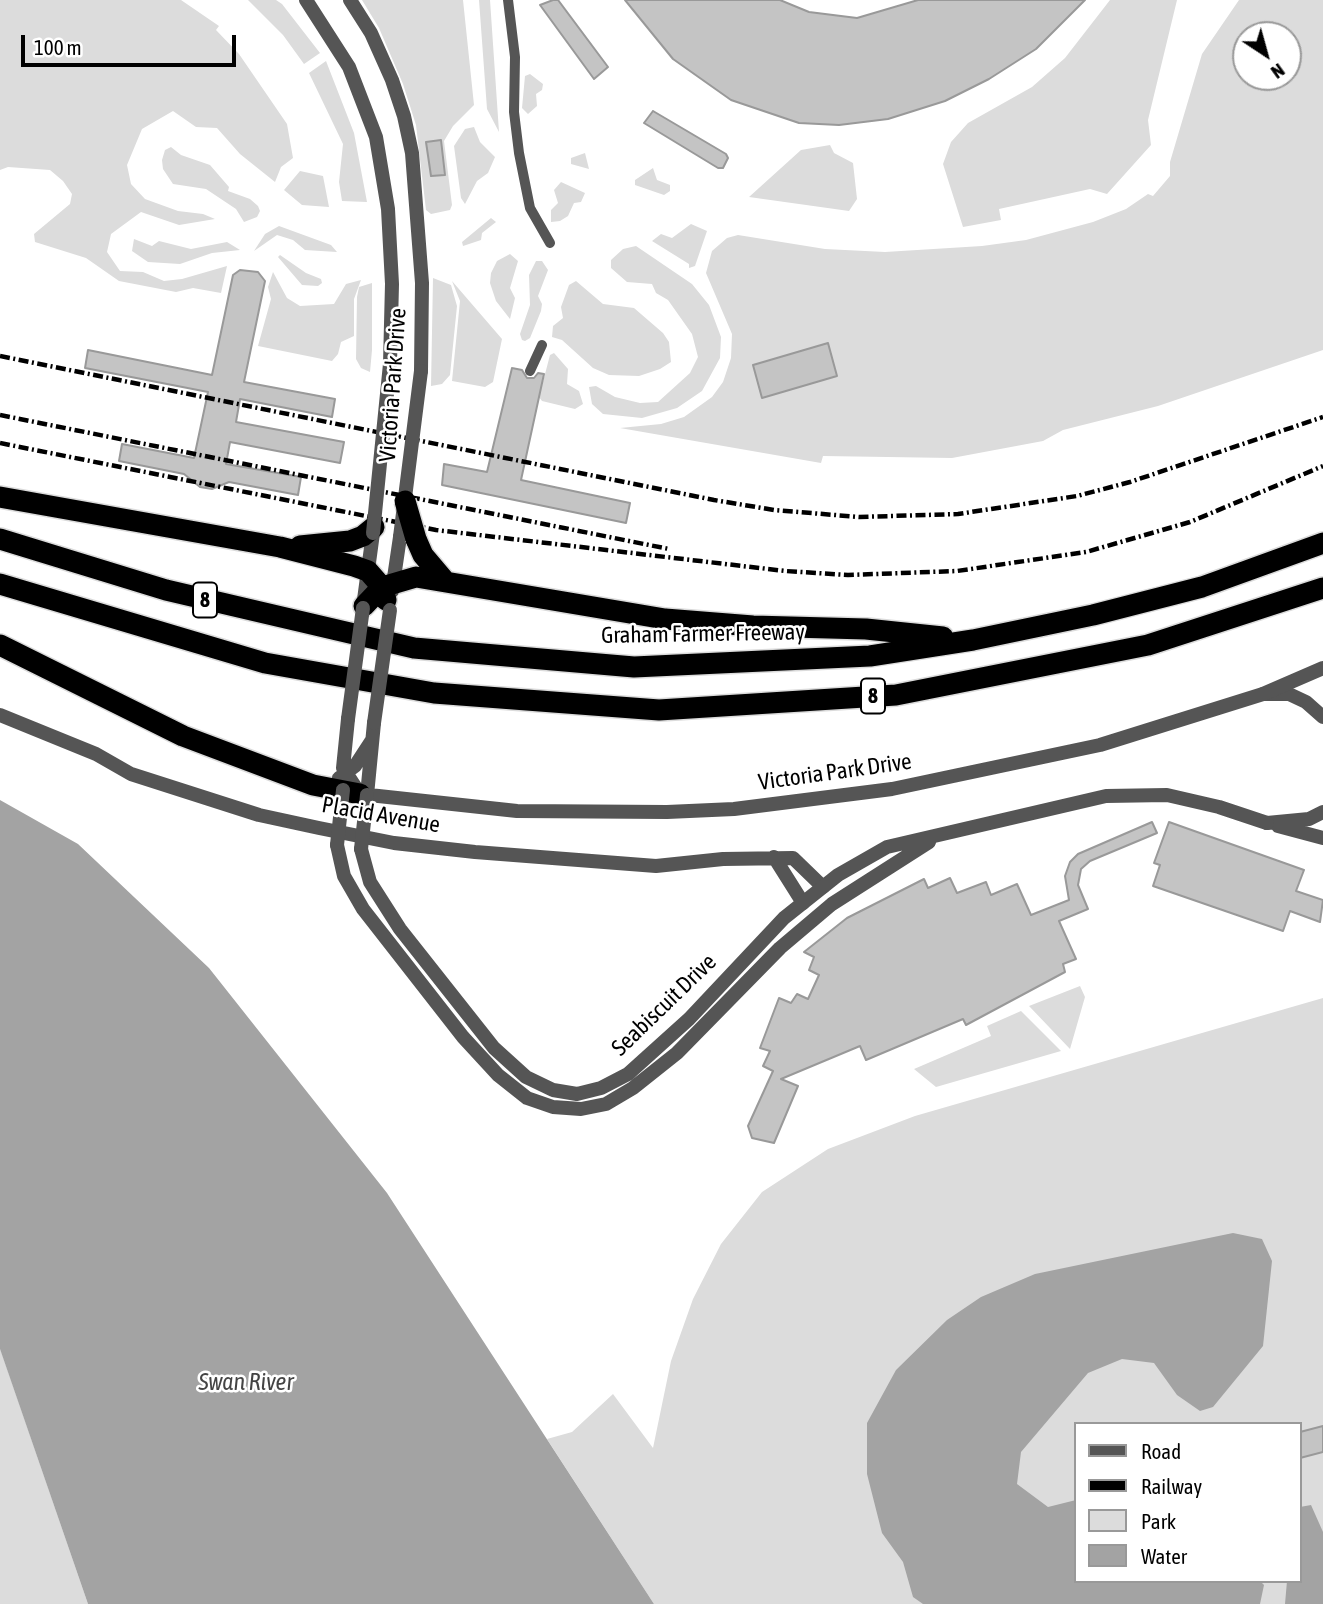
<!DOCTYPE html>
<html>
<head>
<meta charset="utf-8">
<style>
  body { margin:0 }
  #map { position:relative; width:1323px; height:1604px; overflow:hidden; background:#fff; font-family:"Asap Condensed",sans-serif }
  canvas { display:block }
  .legend { position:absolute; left:1074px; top:1422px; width:228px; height:161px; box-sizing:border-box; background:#fff; border:2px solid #999; margin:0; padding:9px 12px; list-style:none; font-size:21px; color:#000 }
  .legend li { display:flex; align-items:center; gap:14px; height:35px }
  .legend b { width:35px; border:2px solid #999 }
  .north { position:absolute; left:1232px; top:21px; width:70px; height:70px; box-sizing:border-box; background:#fff; border:2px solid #999; border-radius:50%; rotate:144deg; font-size:19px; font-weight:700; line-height:28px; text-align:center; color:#000 }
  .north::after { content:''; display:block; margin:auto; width:24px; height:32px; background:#000; clip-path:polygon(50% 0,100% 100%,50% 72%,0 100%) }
  .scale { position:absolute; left:21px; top:35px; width:215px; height:32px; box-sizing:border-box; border:4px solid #000; border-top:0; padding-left:9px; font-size:21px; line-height:24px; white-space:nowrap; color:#000; -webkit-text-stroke:5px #fff; paint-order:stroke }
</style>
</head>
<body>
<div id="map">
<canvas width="1323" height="1604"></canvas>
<ul class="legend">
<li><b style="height:9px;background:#555"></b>Road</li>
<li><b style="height:9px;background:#000"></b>Railway</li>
<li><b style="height:19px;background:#dcdcdc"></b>Park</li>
<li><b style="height:19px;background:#a3a3a3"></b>Water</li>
</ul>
<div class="north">N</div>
<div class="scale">100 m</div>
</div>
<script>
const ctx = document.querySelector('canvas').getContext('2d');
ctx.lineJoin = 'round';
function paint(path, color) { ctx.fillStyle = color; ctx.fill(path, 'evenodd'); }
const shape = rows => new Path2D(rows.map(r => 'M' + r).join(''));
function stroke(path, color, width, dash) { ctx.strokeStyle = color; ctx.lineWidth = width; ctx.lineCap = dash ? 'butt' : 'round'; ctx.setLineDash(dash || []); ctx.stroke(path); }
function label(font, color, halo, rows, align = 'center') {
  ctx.font = font + ' "Asap Condensed",sans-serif'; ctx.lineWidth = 5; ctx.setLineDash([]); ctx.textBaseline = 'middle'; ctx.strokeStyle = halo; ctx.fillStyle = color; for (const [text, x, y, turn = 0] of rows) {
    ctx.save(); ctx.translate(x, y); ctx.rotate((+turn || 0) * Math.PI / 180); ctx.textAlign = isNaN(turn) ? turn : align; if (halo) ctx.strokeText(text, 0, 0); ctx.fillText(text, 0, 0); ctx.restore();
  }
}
paint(shape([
  [0,0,181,0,219,26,216,30,239,54,287,124,293,158,281,167,275,182,240,154,217,128,196,127,173,111,142,129,127,165,131,184,145,199,178,211,203,214,215,219,179,225,141,212,111,234,107,252,120,271,143,272,164,281,182,279,227,266,221,293,193,288,176,292,119,281,86,258,35,242,34,234,70,204,72,194,63,181,50,170,8,167,0,170],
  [248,0,276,0,282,4,320,53,304,64,283,35],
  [362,0,463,0,474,105,453,126,444,141,452,205,450,210,431,214,426,210,416,125,403,84,379,28],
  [479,0,490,0,499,132,487,109],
  [1110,0,1177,0,1148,120,1151,145,1107,194,1090,189,999,209,1001,220,963,227,943,164,951,142,968,123,1032,87,1065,58],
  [1239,0,1323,0,1323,350,1158,406,1063,430,1043,441,952,458,823,456,821,463,620,428,661,424,684,417,712,397,723,382,731,358,732,334,706,273,712,251,727,238,738,235,825,249,885,252,982,246,1026,240,1093,222,1126,209,1148,194,1153,196,1170,176,1170,162,1202,54],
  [1246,35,1288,35,1288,77,1246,77],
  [326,61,354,133,367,202,342,201,339,182,343,144,309,73],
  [530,74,543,84,542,90,536,94,537,106,528,114,522,108,525,76],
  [474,127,480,142,495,157,488,173,477,181,465,204,461,198,454,146,465,129],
  [830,145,834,153,853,163,857,199,849,211,749,197,801,150],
  [171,147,181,155,210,165,229,187,228,191,250,199,258,206,260,211,257,217,244,222,236,209,206,189,173,184,163,169,162,160,165,150],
  [585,153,589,169,571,164,571,158],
  [653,168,657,180,670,185,670,191,664,195,635,185,635,180],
  [300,171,323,176,329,207,302,205,284,190],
  [561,182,585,193,581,202,574,203,568,216,560,221,551,222,551,210,558,203,554,190],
  [491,218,496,222,482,233,481,240,463,246,462,242],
  [691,224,707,231,695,266,689,268,689,264,652,241,661,234,672,238],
  [279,226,331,245,337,252,305,250,293,240,277,235,254,251,265,234],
  [134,239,152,246,159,241,191,249,227,242,240,250,212,253,180,264,148,262,132,251],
  [636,246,692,284,709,305,721,337,720,358,702,391,677,408,642,418,603,414,592,404,589,387,596,386,615,397,640,403,658,402,690,373,698,357,692,334,668,300,656,293,652,284,627,282,611,268,611,260,623,249],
  [510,254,518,261,510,288,515,298,510,319,496,301,490,283,491,273,497,261],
  [280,255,306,273,321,279,322,283,318,286,302,285,278,257],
  [536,261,542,261,548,270,538,296,542,304,541,311,530,338,525,341,522,340,520,334,530,305,529,275],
  [273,272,287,298,300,306,334,304,346,284,361,280,354,299,354,336,341,342,338,354,332,361,258,346,271,299,268,287],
  [433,278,451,285,457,306,450,375,442,384,431,386],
  [452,281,502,339,493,382,485,387,452,381,460,301],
  [576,281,603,304,634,308,663,333,669,342,671,362,660,369,639,376,609,375,593,368,562,340,552,337,553,326,563,318,561,307,569,285],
  [372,283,372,350,370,372,361,368,356,359,357,297,359,287],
  [554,353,568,369,567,384,579,391,583,404,575,409,542,401,539,397,550,355],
  [1080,986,1085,997,1070,1049,1029,1006],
  [1323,998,1323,1604,654,1604,547,1439,572,1432,613,1394,653,1448,671,1361,693,1299,721,1244,762,1192,828,1149,915,1116],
  [1076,1424,1300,1424,1300,1581,1076,1581],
  [1021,1011,1061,1051,936,1087,914,1069,991,1036,987,1026],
  [0,1349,1,1351,88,1604,0,1604]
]), '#dcdcdc');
paint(shape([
  [0,800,78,844,209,968,387,1193,654,1604,88,1604,0,1349],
  [1233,1233,1262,1239,1272,1261,1263,1346,1213,1407,1200,1411,1177,1395,1154,1363,1122,1359,1088,1373,1021,1452,1017,1484,1048,1507,1076,1500,1076,1581,1260,1581,1264,1585,1260,1604,923,1604,913,1597,903,1562,882,1533,867,1474,867,1423,896,1370,947,1320,981,1297,1035,1274],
  [1311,1505,1323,1532,1323,1604,1285,1604,1287,1581,1300,1581,1300,1507]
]), '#a3a3a3');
const building = shape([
  [553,0,558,0,608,67,594,79,540,5,553,0],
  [625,0,780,0,809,12,857,18,918,0,1085,0,1036,49,989,79,945,101,888,119,839,125,799,123,731,100,673,59,625,0],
  [653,111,726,154,728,158,723,168,718,168,644,123,653,111],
  [441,140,445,175,431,176,426,142,441,140],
  [240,270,258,272,265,281,244,382,335,399,332,417,240,399,236,422,344,442,340,463,230,442,226,464,301,477,298,495,229,482,212,489,200,487,184,474,119,461,122,444,194,458,208,392,85,368,88,350,212,375,233,275,240,270],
  [828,343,837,376,762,398,753,365,828,343],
  [512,368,522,370,527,378,534,378,538,373,544,374,521,480,630,503,626,523,442,485,444,464,487,472,512,368],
  [1152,822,1157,833,1090,861,1081,869,1078,885,1088,909,1059,921,1076,959,1063,964,1065,972,966,1025,963,1019,866,1060,860,1046,781,1079,798,1086,774,1143,752,1138,748,1126,773,1071,763,1066,770,1051,760,1048,779,998,791,1003,797,994,808,999,819,975,809,970,814,957,804,952,847,918,924,879,928,888,950,878,957,893,986,882,991,895,1017,884,1031,915,1069,900,1065,876,1070,862,1078,854,1152,822],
  [1169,822,1304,870,1296,891,1323,900,1320,922,1290,911,1283,931,1153,886,1160,865,1154,863,1169,822],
  [1323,1426,1323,1452,1300,1458,1300,1432,1323,1426]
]);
paint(building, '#c4c4c4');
stroke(building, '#999', 2);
const motorway = shape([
  [0,497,280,547,354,566,368,571,382,587,386,600],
  [0,539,166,590,414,648,634,667,870,656,973,640,1093,615,1202,587,1323,543],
  [416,539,423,555,445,581],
  [300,546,350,541,363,536,374,527],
  [0,584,265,663,434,693,659,710,896,695,1148,645,1323,588],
  [364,606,382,587,416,577,665,619,753,626,866,629,943,637],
  [0,645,183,736,313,785,360,794]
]);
stroke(motorway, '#dbdbdb', 24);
stroke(shape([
  [508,0,515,57,514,112,519,153,530,208,550,243],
  [530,371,542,345]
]), '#555', 10);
stroke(shape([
  [1263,694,1289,694,1306,702,1323,717],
  [0,715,96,754,131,774,259,815,319,828,394,843,475,852,656,866,723,859,793,858,823,887],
  [1267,823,1309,819,1323,812],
  [1278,826,1323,838],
  [774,857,803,903]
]), '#555', 14);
stroke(shape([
  [306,0,349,67,376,137,388,209,392,284,390,364],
  [350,0,371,33,392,80,404,116,412,153,422,283,421,371],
  [392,591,400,537],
  [363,607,373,533],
  [348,719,343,768,360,794,517,811,667,812,734,809,892,789,1100,745,1263,694,1323,668],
  [339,778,355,766,372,740],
  [367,795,374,723],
  [337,845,344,876,363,909,463,1037,498,1075,527,1098,553,1107,581,1109,606,1104,633,1088,677,1053,780,948,832,904,929,842],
  [361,849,370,882,400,929,494,1048,526,1077,553,1090,577,1094,601,1088,628,1074,689,1019,784,918,838,875,887,847,1106,796,1167,795,1219,807,1267,823]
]), '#555', 14);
stroke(motorway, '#000', 21);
stroke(shape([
  [0,356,714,500,774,510,859,517,958,514,1077,496,1130,482,1323,417],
  [0,415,669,549],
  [0,443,436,530,785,571,848,575,957,571,1086,552,1190,522,1323,466]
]), '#000', 4.5, [10, 3.5, 2, 3.5]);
const motorwayBridge = shape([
  [405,501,416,539]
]);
stroke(motorwayBridge, '#dbdbdb', 24, []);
stroke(shape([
  [373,533,390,364],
  [400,537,421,371],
  [348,719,363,608],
  [374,723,390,610],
  [337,845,343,790],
  [361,849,367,795]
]), '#555', 14);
stroke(motorwayBridge, '#000', 21);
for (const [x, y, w] of [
  [205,600,24],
  [873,696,24]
]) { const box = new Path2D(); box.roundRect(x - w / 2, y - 17.5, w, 35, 5); ctx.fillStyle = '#fff'; ctx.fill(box); stroke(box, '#000', 2); }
label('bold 21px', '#000', null, [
  ["8",205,600],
  ["8",873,696]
]);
label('23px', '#000', '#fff', [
  ["Victoria Park Drive",393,385,-86],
  ["Graham Farmer Freeway",703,634,-1],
  ["Victoria Park Drive",835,772,-8],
  ["Placid Avenue",381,815,10],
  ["Seabiscuit Drive",664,1005,-44]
]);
label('italic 24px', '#444', '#fff', [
  ["Swan River",246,1382]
]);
</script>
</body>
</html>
